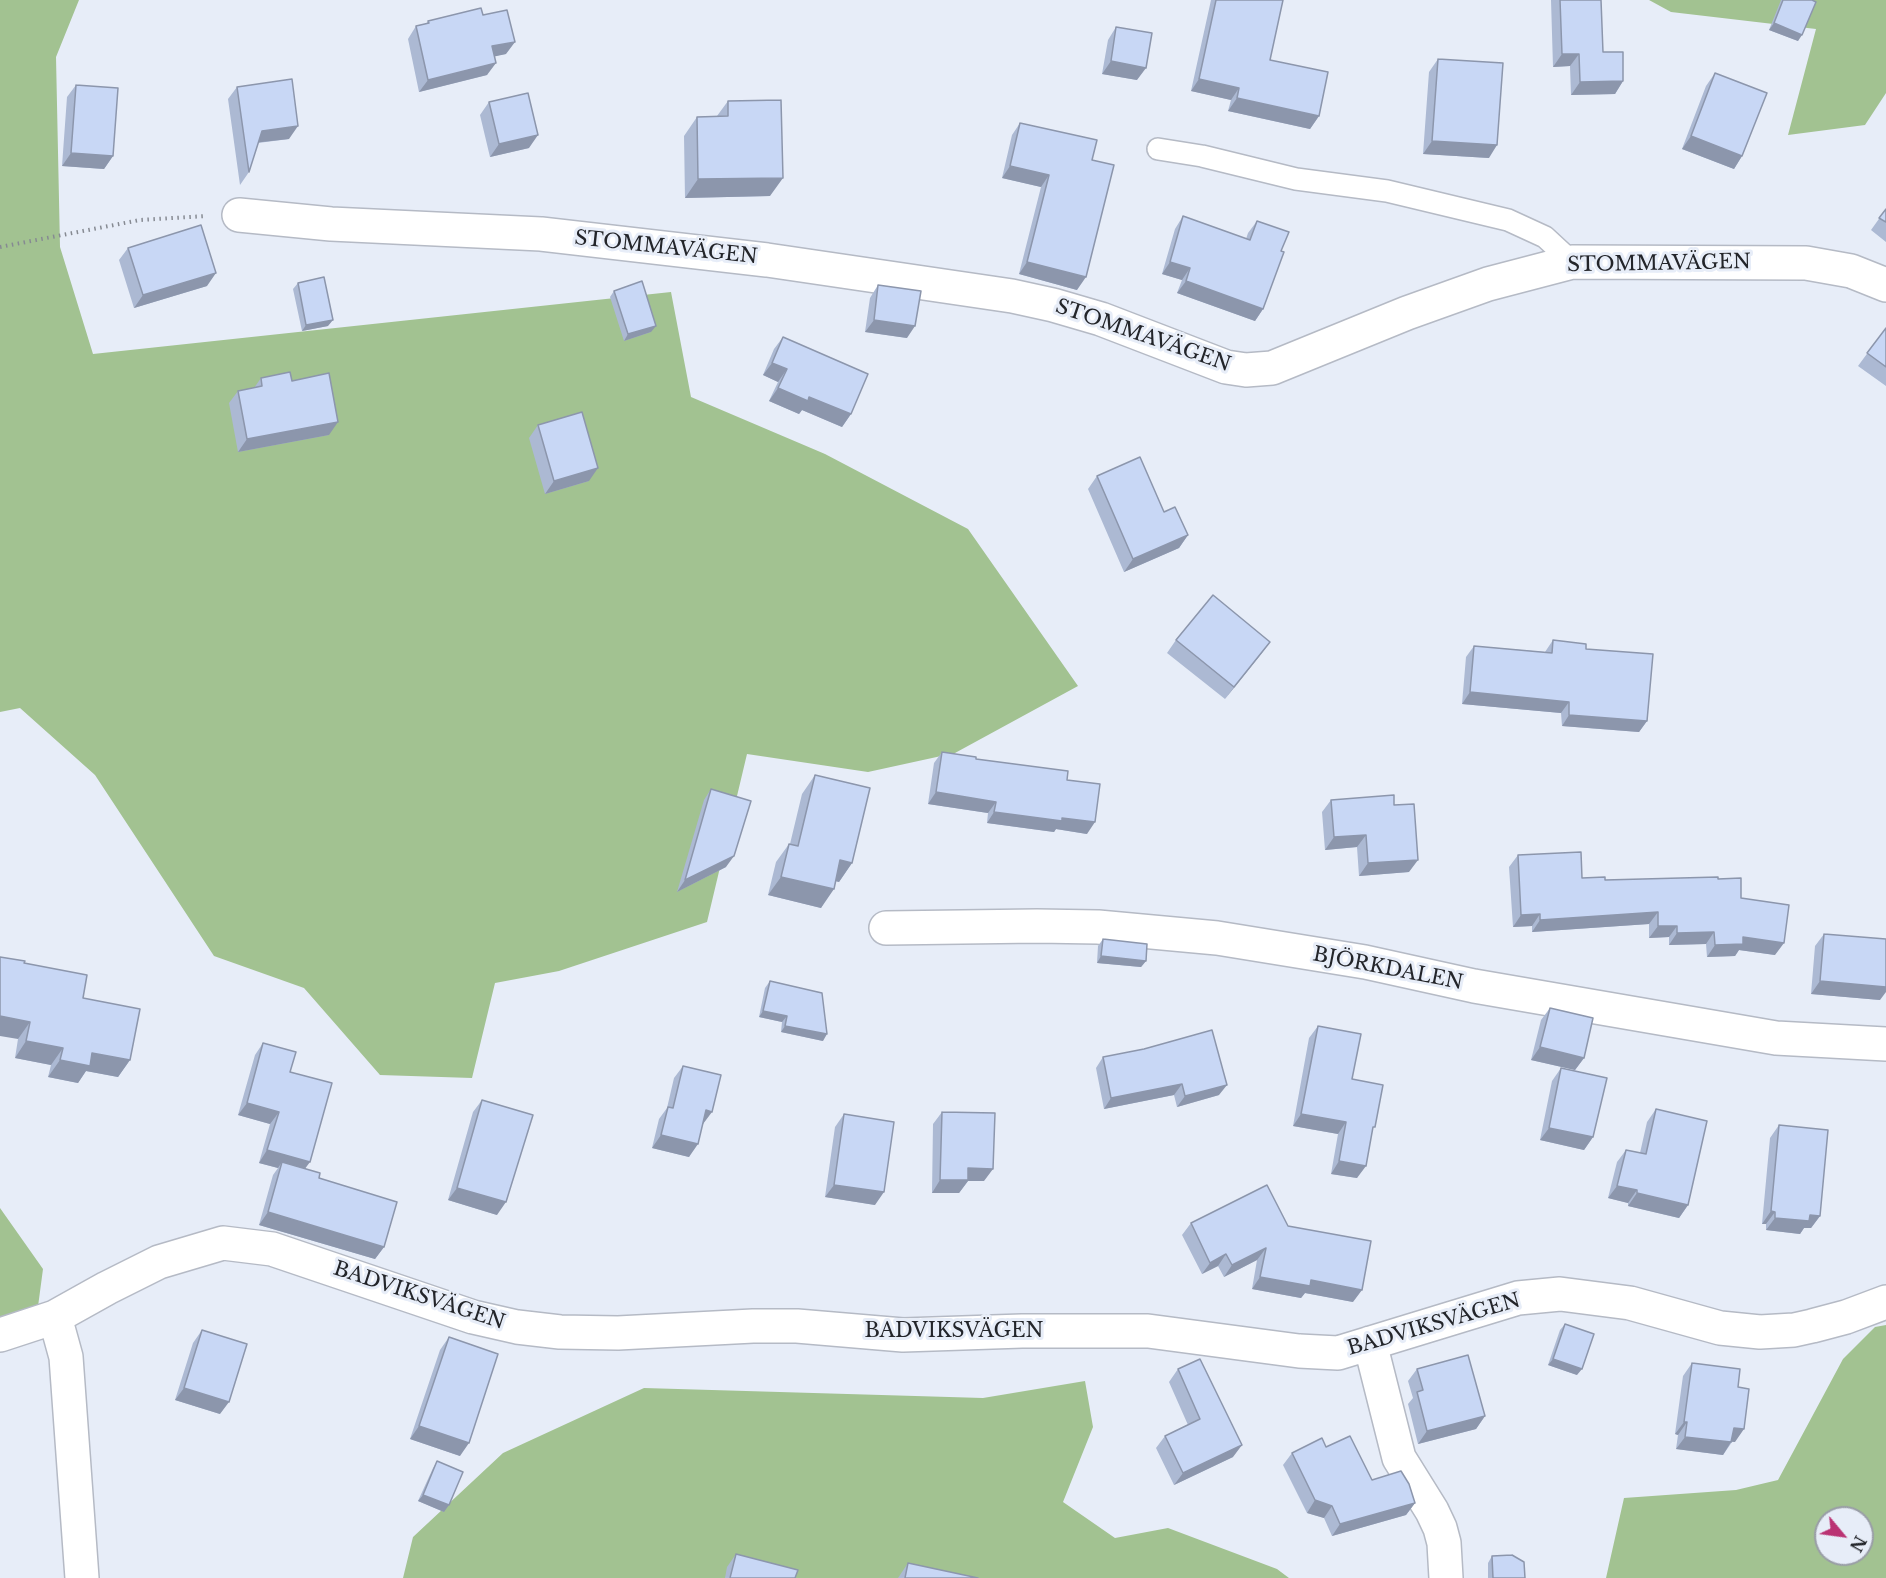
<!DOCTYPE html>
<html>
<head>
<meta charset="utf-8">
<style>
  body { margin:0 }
  #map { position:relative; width:1886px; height:1578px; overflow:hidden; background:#e7edf8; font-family:"Libre Baskerville",serif }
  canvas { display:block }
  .north { position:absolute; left:1814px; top:1506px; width:60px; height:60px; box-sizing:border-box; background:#e7edf8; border:2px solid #999da6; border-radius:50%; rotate:119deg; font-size:16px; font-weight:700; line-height:24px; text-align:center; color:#23252a }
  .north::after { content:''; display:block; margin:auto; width:21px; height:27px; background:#ba3373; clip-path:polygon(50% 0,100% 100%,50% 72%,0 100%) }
</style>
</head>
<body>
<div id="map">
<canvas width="1886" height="1578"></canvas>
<div class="north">N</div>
</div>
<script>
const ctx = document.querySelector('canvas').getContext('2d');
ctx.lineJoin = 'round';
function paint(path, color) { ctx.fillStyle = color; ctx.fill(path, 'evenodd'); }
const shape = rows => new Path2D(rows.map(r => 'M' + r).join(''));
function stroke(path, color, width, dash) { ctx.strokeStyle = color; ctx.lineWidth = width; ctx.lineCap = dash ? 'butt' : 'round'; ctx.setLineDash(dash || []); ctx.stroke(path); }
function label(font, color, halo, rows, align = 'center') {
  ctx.font = font + ' "Libre Baskerville",serif'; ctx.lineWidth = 6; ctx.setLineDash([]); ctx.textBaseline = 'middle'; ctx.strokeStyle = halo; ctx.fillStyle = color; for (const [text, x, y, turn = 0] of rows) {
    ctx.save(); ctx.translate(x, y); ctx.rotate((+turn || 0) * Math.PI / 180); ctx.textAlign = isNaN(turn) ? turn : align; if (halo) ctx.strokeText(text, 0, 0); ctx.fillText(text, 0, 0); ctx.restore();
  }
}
paint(shape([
  [0,0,79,0,56,57,60,247,93,354,671,292,691,397,825,454,968,529,1078,686,955,753,868,772,747,754,707,922,559,971,495,983,472,1078,380,1075,304,988,214,956,95,775,20,708,0,712],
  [1649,0,1886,0,1886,93,1865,125,1788,135,1816,29,1671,12],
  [0,1208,43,1269,35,1329,0,1345],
  [1886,1325,1886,1578,1606,1578,1624,1498,1736,1490,1778,1480,1843,1359,1875,1327],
  [1826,1518,1862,1518,1862,1554,1826,1554],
  [1085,1381,1093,1427,1063,1502,1115,1538,1168,1528,1277,1569,1289,1578,403,1578,413,1537,503,1453,644,1388,983,1398]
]), '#a2c291');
const service = shape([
  [1158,149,1202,156,1296,179,1387,191,1508,220,1545,237,1572,262]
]);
const minor = shape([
  [239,215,331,224,541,234,767,260,1012,296,1053,305,1101,319,1226,367,1246,370,1272,368,1407,313,1488,284,1572,262,1806,263,1851,271,1886,285],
  [886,928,1037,926,1098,927,1217,938,1365,962,1474,986,1776,1038,1886,1044],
  [55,1317,66,1357,82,1578],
  [0,1335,55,1317,107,1288,159,1262,223,1243,272,1249,473,1317,517,1327,560,1332,618,1333,753,1326,797,1326,903,1335,1022,1331,1148,1331,1299,1351,1338,1353,1518,1298,1560,1294,1630,1303,1720,1328,1760,1332,1794,1330,1812,1326,1846,1317,1886,1302],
  [1370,1343,1399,1458,1432,1511,1440,1528,1444,1543,1446,1578]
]);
stroke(service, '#b5bac5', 24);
stroke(minor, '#b5bac5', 36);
stroke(shape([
  [0,247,140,220,206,216]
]), '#868a92', 4, [1.5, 4.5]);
stroke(service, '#fff', 21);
stroke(minor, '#fff', 33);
paint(shape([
  [1211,0,1283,0,1270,60,1319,116,1310,129,1228,111,1231,100,1191,91],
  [1551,0,1601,0,1603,52,1623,81,1615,94,1571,95,1570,66,1553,67],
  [1781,0,1812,0,1798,41,1769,30],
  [483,15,506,54,494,56,487,75,419,92,408,39,416,26,426,24,428,21],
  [1116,27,1137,80,1102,74,1108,40],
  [1438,59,1489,158,1423,154,1429,72],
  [1715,73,1742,156,1734,169,1682,149,1706,86],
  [76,85,113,156,104,169,62,166,67,97],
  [237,87,289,139,258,143,249,172,240,185,228,99],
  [728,101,770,196,685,198,684,136,697,117,717,116],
  [489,102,529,148,490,157,480,115],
  [1020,123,1092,160,1077,290,1019,274,1041,187,1002,178,1012,135],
  [1886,209,1886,242,1871,230],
  [1183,216,1246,239,1248,233,1257,221,1281,251,1263,309,1255,321,1177,293,1182,280,1162,274,1175,229],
  [128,248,207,286,134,308,119,260],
  [298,283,328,326,302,331,293,289],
  [878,285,907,338,865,332,870,298],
  [614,291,651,332,624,341,610,297],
  [1886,328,1886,386,1858,366],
  [783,337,851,414,842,427,802,410,799,414,769,401,778,382,763,375,774,349],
  [261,378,292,381,329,435,238,452,229,403,238,391,254,388],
  [538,425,589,481,545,494,529,438],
  [1097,476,1164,512,1188,535,1179,548,1124,572,1088,489],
  [1176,640,1270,642,1261,654,1225,699,1167,653],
  [1553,640,1586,649,1647,721,1639,732,1562,726,1561,713,1462,704,1466,657,1474,646,1545,652],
  [942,752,1067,780,1087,834,1056,829,1054,832,987,823,988,813,928,804,934,763],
  [815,775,852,863,839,882,836,881,821,908,768,895,776,862,789,844,790,844,802,794],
  [711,789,726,867,677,892,704,800],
  [1331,800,1394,805,1409,872,1359,876,1357,847,1325,850,1322,812],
  [1518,855,1582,878,1605,880,1718,879,1741,898,1775,955,1739,950,1735,956,1707,957,1706,944,1669,945,1669,937,1649,938,1649,924,1532,932,1532,926,1513,927,1509,867],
  [1824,934,1880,1000,1811,994,1815,946],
  [1103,939,1146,961,1141,967,1097,963,1098,946],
  [24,963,83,998,130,1060,118,1077,86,1071,78,1083,48,1077,51,1065,15,1058,18,1039],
  [770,981,823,1041,781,1032,782,1022,759,1017,765,988],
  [1550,1008,1584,1058,1575,1070,1531,1060,1541,1020],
  [1318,1026,1352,1079,1372,1132,1357,1178,1331,1174,1338,1134,1293,1126,1309,1038],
  [263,1043,290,1072,305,1169,319,1178,384,1247,375,1259,259,1225,273,1175,278,1168,259,1163,270,1124,238,1115,255,1055],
  [1103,1057,1219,1095,1177,1107,1174,1095,1104,1109,1096,1068],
  [683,1066,703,1124,702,1124,689,1157,652,1148,659,1119,667,1108,674,1078],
  [1561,1068,1593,1137,1584,1150,1540,1140,1552,1081],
  [482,1100,497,1215,448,1200,473,1112],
  [1656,1109,1688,1205,1679,1218,1628,1206,1628,1203,1608,1198,1617,1162,1626,1150,1640,1153,1647,1122],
  [942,1112,984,1181,968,1181,959,1193,932,1193,933,1124],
  [844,1114,875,1205,825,1197,835,1127],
  [1779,1125,1820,1216,1811,1228,1804,1228,1800,1234,1766,1230,1766,1224,1762,1224,1770,1138],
  [1191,1223,1288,1226,1353,1302,1305,1293,1301,1298,1252,1289,1257,1260,1224,1277,1218,1266,1202,1274,1182,1235],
  [1565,1324,1577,1375,1548,1365,1560,1330],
  [202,1330,220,1414,175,1400,193,1343],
  [449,1337,460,1456,410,1439,440,1350],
  [1692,1363,1738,1387,1735,1442,1732,1442,1723,1455,1676,1449,1678,1435,1675,1434,1683,1376],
  [1178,1369,1233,1457,1174,1485,1156,1448,1165,1436,1188,1425,1169,1382],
  [1417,1369,1485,1416,1476,1429,1418,1444,1408,1404,1413,1398,1408,1381],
  [1326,1447,1372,1480,1415,1503,1406,1515,1332,1536,1324,1518,1307,1513,1283,1465,1292,1453],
  [437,1461,444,1512,418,1501,433,1468],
  [736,1554,795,1578,725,1578,727,1567],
  [1492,1556,1525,1578,1488,1578,1488,1563],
  [908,1563,978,1578,898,1578]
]), '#acb9d3');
paint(shape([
  [1774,23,1802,35,1798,41,1769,30],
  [515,42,506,54,483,59,492,46],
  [1562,54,1579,54,1570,66,1553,67],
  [1111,61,1146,68,1137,80,1102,74],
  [496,63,487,75,419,92,428,80],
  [1199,79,1239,88,1231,100,1191,91],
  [1623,81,1615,94,1571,95,1580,82],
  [1237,98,1319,116,1310,129,1228,111],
  [298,126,289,139,253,143,262,131],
  [538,135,529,148,490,157,499,144],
  [1691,136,1742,156,1734,169,1682,149],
  [1432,141,1497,145,1489,158,1423,154],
  [71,153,113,156,104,169,62,166],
  [1010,166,1049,175,1041,187,1002,178],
  [783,178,770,196,685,198,698,179],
  [1027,262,1086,277,1077,290,1019,274],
  [1170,262,1190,268,1182,280,1162,274],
  [216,273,207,286,134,308,143,295],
  [1186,281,1263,309,1255,321,1177,293],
  [333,320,328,326,302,331,306,325],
  [874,320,915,326,907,338,865,332],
  [656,326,651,332,624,341,628,334],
  [772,363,787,369,778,382,763,375],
  [778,388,809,397,851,414,842,427,802,410,799,414,769,401],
  [338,422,329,435,238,452,247,439],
  [598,468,589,481,545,494,554,481],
  [1188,535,1179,548,1124,572,1133,559],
  [1270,642,1261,654,1225,699,1234,687],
  [1470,692,1569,702,1561,713,1462,704],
  [1569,715,1647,721,1639,732,1562,726],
  [936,792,996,802,988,813,928,804],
  [994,812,1062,818,1095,822,1087,834,1056,829,1054,832,987,823],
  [1366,835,1357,847,1325,850,1334,837],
  [734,856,726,867,677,892,685,880],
  [840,860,852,863,839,882,827,879],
  [1418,860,1409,872,1359,876,1368,863],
  [781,877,834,889,821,908,768,895],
  [1658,912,1649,924,1532,932,1540,920],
  [1540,914,1532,926,1513,927,1521,915],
  [1658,926,1677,926,1669,937,1649,938],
  [1714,932,1706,944,1669,945,1677,933],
  [1743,937,1784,943,1775,955,1739,950,1735,956,1707,957,1715,945],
  [1101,956,1146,961,1141,967,1097,963],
  [1820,981,1886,987,1886,992,1880,1000,1811,994],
  [763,1011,787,1016,782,1022,759,1017],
  [0,1016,30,1022,18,1039,0,1036],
  [785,1026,827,1034,823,1041,781,1032],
  [26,1041,63,1048,51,1065,15,1058],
  [1540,1047,1584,1058,1575,1070,1531,1060],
  [92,1053,130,1060,118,1077,86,1071,78,1083,48,1077,60,1060],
  [1182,1084,1174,1095,1104,1109,1111,1098],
  [1227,1085,1219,1095,1177,1107,1185,1096],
  [247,1103,279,1112,270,1124,238,1115],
  [706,1110,712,1112,703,1124,697,1123],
  [1301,1114,1346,1122,1338,1134,1293,1126],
  [1549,1128,1593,1137,1584,1150,1540,1140],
  [661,1135,698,1144,689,1157,652,1148],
  [267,1150,310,1162,301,1174,282,1162,278,1168,259,1163],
  [1339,1161,1366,1166,1357,1178,1331,1174],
  [968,1168,993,1169,984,1181,968,1181,959,1193,932,1193,940,1180],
  [834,1185,884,1192,875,1205,825,1197],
  [1617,1186,1637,1190,1628,1203,1608,1198],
  [457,1188,506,1202,497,1215,448,1200],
  [1637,1193,1688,1205,1679,1218,1628,1206],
  [1771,1211,1775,1212,1766,1224,1762,1224],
  [268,1212,384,1247,375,1259,259,1225],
  [1810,1215,1820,1216,1811,1228,1804,1228,1800,1234,1766,1230,1775,1218],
  [1266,1248,1257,1260,1224,1277,1232,1265],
  [1226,1254,1218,1266,1202,1274,1210,1263],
  [1260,1277,1311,1280,1362,1290,1353,1302,1305,1293,1301,1298,1252,1289],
  [1553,1359,1582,1369,1577,1375,1548,1365],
  [184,1388,229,1402,220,1414,175,1400],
  [1485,1416,1476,1429,1418,1444,1427,1431],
  [1684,1422,1687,1422,1678,1435,1675,1434],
  [419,1426,469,1443,460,1456,410,1439],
  [1734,1428,1744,1429,1735,1442,1725,1441],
  [1685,1437,1731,1442,1723,1455,1676,1449],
  [1242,1445,1233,1457,1174,1485,1183,1473],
  [423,1495,449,1505,444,1512,418,1501],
  [1315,1500,1332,1506,1324,1518,1307,1513],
  [1415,1503,1406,1515,1332,1536,1340,1524]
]), '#8c96ac');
const building = shape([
  [1216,0,1283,0,1270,60,1328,72,1319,116,1237,98,1239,88,1199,79,1216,0],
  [1560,0,1601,0,1603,52,1623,52,1623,81,1580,82,1579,54,1562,54,1560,0],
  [1783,0,1812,0,1816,2,1802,35,1774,23,1783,0],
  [481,8,483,15,507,10,515,42,492,46,496,63,428,80,416,26,429,23,428,21,481,8],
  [1116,27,1152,33,1146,68,1111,61,1116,27],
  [1438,59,1503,63,1497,145,1432,141,1438,59],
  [1715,73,1767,93,1742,156,1691,136,1715,73],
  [292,79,298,126,262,131,249,172,237,87,292,79],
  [76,85,118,88,113,156,71,153,76,85],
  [528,93,538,135,499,144,489,102,528,93],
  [781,100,783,178,698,179,697,117,728,116,728,101,781,100],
  [1020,123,1097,140,1092,160,1114,165,1086,277,1027,262,1049,175,1010,166,1020,123],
  [1886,209,1886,222,1879,218,1886,209],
  [1183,216,1250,240,1257,221,1289,232,1281,251,1284,252,1263,309,1186,281,1190,268,1170,262,1183,216],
  [201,225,216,273,143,295,128,248,201,225],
  [324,277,333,320,306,325,298,283,324,277],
  [642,281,656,326,628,334,614,291,642,281],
  [878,285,921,291,915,326,874,320,878,285],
  [1886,328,1886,367,1867,353,1886,328],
  [783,337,868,374,851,414,809,397,808,401,778,388,787,369,772,363,783,337],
  [290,372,292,381,329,373,338,422,247,439,238,391,262,386,261,378,290,372],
  [582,412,598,468,554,481,538,425,582,412],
  [1140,457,1164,512,1175,507,1188,535,1133,559,1097,476,1140,457],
  [1213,595,1270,642,1234,687,1176,640,1213,595],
  [1553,640,1586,644,1586,649,1653,654,1647,721,1569,715,1569,702,1470,692,1474,646,1552,653,1553,640],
  [942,752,976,757,976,759,1068,771,1067,780,1100,784,1095,822,1062,818,1062,821,994,812,996,802,936,792,942,752],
  [815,775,870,788,852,863,840,860,834,889,781,877,789,844,798,846,815,775],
  [711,789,751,801,734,856,685,880,711,789],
  [1394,795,1394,805,1414,804,1418,860,1368,863,1366,835,1334,837,1331,800,1394,795],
  [1581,852,1582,878,1605,877,1605,880,1718,877,1718,879,1741,878,1741,898,1789,905,1784,943,1743,937,1743,944,1715,945,1714,932,1677,933,1677,926,1658,926,1658,912,1540,920,1540,914,1521,915,1518,855,1581,852],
  [1824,934,1886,939,1886,987,1820,981,1824,934],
  [1103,939,1147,944,1146,961,1101,956,1103,939],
  [0,957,25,961,24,963,87,975,83,998,140,1009,130,1060,92,1053,90,1066,60,1060,63,1048,26,1041,30,1022,0,1016,0,957],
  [770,981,822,993,827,1034,785,1026,787,1016,763,1011,770,981],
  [1550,1008,1593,1018,1584,1058,1540,1047,1550,1008],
  [1318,1026,1361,1034,1352,1079,1383,1085,1375,1127,1373,1127,1366,1166,1339,1161,1346,1122,1301,1114,1318,1026],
  [1212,1030,1227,1085,1185,1096,1182,1084,1111,1098,1103,1057,1144,1049,1212,1030],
  [263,1043,296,1052,290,1072,332,1083,310,1162,267,1150,279,1112,247,1103,263,1043],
  [683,1066,721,1075,712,1112,706,1110,698,1144,661,1135,668,1107,673,1108,683,1066],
  [1561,1068,1607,1078,1593,1137,1549,1128,1561,1068],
  [482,1100,533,1115,506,1202,457,1188,482,1100],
  [1656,1109,1707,1121,1688,1205,1637,1193,1637,1190,1617,1186,1626,1150,1646,1154,1656,1109],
  [942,1112,995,1113,993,1169,968,1168,968,1180,940,1180,942,1112],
  [844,1114,894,1122,884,1192,834,1185,844,1114],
  [1779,1125,1828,1130,1820,1216,1810,1215,1809,1221,1775,1218,1775,1212,1771,1211,1779,1125],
  [282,1162,320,1173,319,1178,397,1202,384,1247,268,1212,282,1162],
  [1267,1185,1288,1226,1371,1241,1362,1290,1311,1280,1310,1286,1260,1277,1266,1248,1232,1265,1226,1254,1210,1263,1191,1223,1267,1185],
  [1565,1324,1594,1334,1582,1369,1553,1359,1565,1324],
  [202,1330,247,1344,229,1402,184,1388,202,1330],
  [449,1337,498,1354,469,1443,419,1426,449,1337],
  [1468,1355,1485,1416,1427,1431,1417,1392,1423,1390,1417,1369,1468,1355],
  [1200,1359,1242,1445,1183,1473,1165,1436,1200,1419,1178,1369,1200,1359],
  [1692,1363,1740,1369,1738,1387,1749,1389,1744,1429,1734,1428,1731,1442,1685,1437,1687,1422,1684,1422,1692,1363],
  [1350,1436,1372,1480,1401,1471,1409,1484,1415,1503,1340,1524,1332,1506,1315,1500,1292,1453,1322,1438,1326,1447,1350,1436],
  [437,1461,463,1472,449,1505,423,1495,437,1461],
  [736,1554,798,1570,795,1578,730,1578,736,1554],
  [1512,1555,1524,1562,1525,1578,1493,1578,1492,1556,1512,1555],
  [908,1563,978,1578,905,1578,908,1563]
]);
paint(building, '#c8d7f5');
stroke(building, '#8c96ac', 1.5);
label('20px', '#23252a', '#e7edf8', [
  ["STOMMAVÄGEN",666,248,6],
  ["STOMMAVÄGEN",1659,264,-1],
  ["STOMMAVÄGEN",1143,336,19],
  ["BJÖRKDALEN",1388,969,11],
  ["BADVIKSVÄGEN",419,1296,18],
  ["BADVIKSVÄGEN",1434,1325,-16],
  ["BADVIKSVÄGEN",954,1331]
]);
</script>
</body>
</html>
